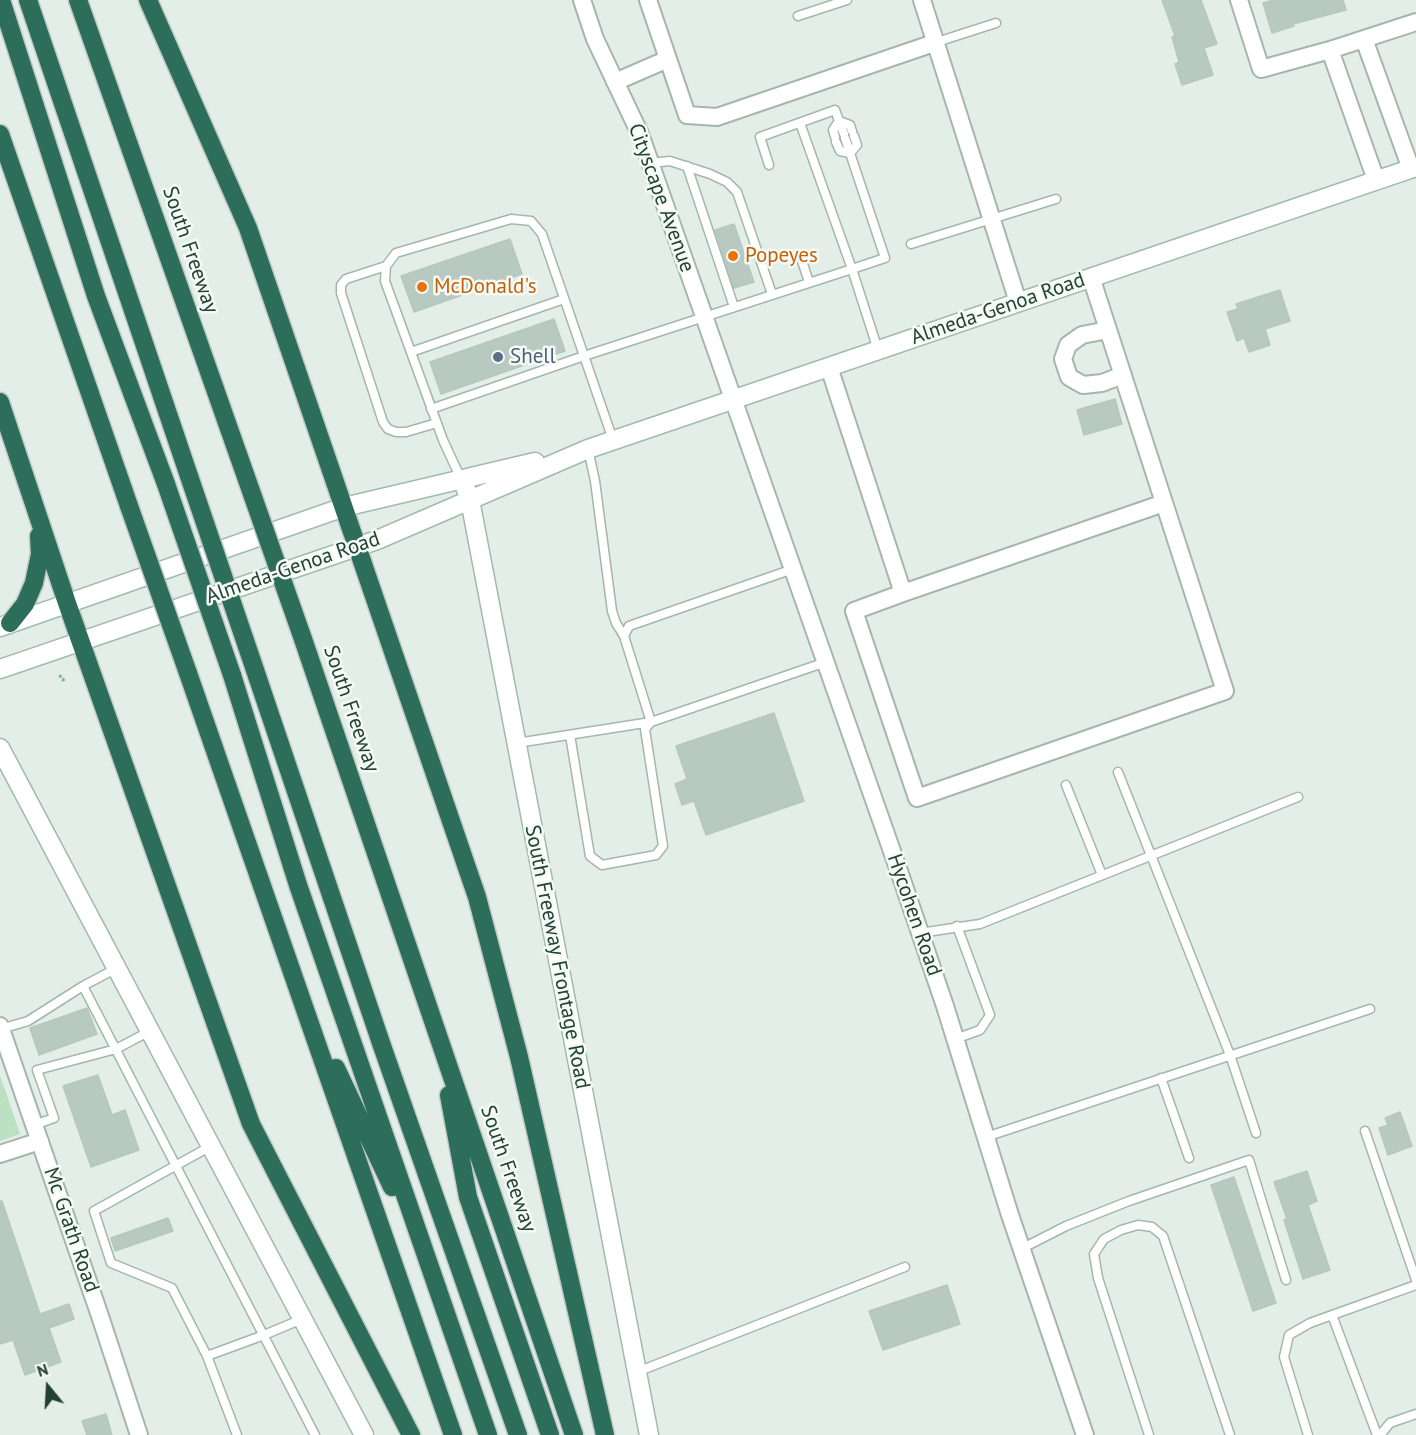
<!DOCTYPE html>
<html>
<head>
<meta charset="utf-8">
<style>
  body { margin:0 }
  #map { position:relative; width:1416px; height:1435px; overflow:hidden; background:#e3eee8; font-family:"PT Sans",sans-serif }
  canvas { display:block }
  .north { position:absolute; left:18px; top:1357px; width:60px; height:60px; -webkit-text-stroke:4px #f4faf6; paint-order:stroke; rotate:342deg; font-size:16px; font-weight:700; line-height:24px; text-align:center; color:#224035 }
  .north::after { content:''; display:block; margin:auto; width:21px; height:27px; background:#224035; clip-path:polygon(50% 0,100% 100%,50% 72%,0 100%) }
</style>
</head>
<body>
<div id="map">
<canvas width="1416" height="1435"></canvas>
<div class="north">N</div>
</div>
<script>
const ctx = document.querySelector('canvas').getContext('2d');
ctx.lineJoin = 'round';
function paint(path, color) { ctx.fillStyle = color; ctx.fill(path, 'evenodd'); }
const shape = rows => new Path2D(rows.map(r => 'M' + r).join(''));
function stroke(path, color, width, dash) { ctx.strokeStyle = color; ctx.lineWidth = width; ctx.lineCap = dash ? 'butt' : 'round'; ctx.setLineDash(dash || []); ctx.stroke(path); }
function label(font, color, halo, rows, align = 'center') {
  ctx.font = font + ' "PT Sans",sans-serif'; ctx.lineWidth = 5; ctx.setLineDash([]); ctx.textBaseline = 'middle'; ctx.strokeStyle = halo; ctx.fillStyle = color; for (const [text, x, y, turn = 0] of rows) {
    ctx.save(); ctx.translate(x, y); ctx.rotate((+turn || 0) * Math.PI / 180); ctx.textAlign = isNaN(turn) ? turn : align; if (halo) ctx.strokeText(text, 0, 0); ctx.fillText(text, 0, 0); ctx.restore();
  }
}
paint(shape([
  [0,1075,20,1134,0,1141]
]), '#bbe0c2');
const building = shape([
  [1162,0,1201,0,1217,44,1204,48,1213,75,1182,85,1175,64,1179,62,1172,37,1175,36,1162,0],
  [1274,0,1343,0,1346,10,1293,24,1294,26,1272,33,1263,3,1274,0],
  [734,224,754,282,734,288,715,230,734,224],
  [510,239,522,274,414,312,401,276,510,239],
  [1280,290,1290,321,1265,329,1270,345,1249,352,1244,338,1237,341,1227,312,1238,309,1236,304,1280,290],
  [554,319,565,351,441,394,430,362,554,319],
  [1115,399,1122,424,1084,435,1077,410,1115,399],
  [774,713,804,801,706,835,694,801,682,805,675,784,687,779,676,746,774,713],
  [87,1008,97,1034,39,1055,30,1028,87,1008],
  [98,1075,112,1115,125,1110,139,1150,91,1167,63,1086,98,1075],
  [1400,1112,1412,1146,1388,1155,1379,1128,1388,1125,1385,1118,1400,1112],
  [1307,1171,1317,1201,1308,1205,1330,1270,1303,1279,1284,1220,1287,1219,1274,1182,1307,1171],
  [1234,1177,1276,1303,1253,1311,1211,1185,1234,1177],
  [0,1201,2,1201,40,1314,69,1304,74,1319,49,1328,61,1362,25,1375,13,1340,0,1344,0,1201],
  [168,1218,173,1231,115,1251,111,1238,168,1218],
  [947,1285,960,1324,883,1350,869,1311,947,1285],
  [106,1414,112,1435,87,1435,82,1421,106,1414]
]);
paint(building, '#b8c9c1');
stroke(building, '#b5c8be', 1.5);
const lane = shape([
  [798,16,847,0],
  [937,42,996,23],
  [800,123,852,269,885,258,845,138],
  [835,137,833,130,839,121,850,125,852,131],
  [836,142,840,151,850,153,857,145,854,136],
  [650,163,670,161,710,174,727,182,737,192,772,294],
  [769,165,760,137,835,110,844,134],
  [687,166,734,307],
  [911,244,1056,199],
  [802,261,809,282],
  [386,266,346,279,341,285,341,293,383,422,388,429,396,432,406,432,437,423],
  [411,352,564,299],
  [431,409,584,356,852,269,878,350],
  [588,449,595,481,612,611,616,623,624,636],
  [461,479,443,440,385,281,386,266,396,253,511,219,531,221,542,234,613,440],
  [570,735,590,856,602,865,656,855,663,846,645,729,651,722,624,636,629,626,793,569],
  [517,743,651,722,826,662],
  [1118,772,1230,1055,1256,1133],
  [1066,785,1102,875],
  [920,933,980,924,1298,797],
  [117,968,83,986,315,1435],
  [1,1029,28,1021,83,986],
  [955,1039,980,1030,990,1015,957,926],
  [1161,1078,1189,1158],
  [34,1125,54,1118,37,1070,116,1049,150,1031],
  [1365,1131,1416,1280],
  [986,1137,1370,1009],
  [211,1146,94,1211,111,1263,172,1288,207,1356,264,1335,302,1319],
  [1021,1249,1066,1226,1129,1201,1249,1160,1286,1280],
  [1332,1315,1377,1435],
  [207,1356,237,1435],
  [637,1372,905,1267],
  [1149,1435,1098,1278,1094,1254,1104,1239,1121,1230,1138,1225,1152,1227,1163,1236,1230,1435],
  [1308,1435,1284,1357,1289,1335,1310,1323,1416,1285],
  [1380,1435,1390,1423,1416,1414]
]);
const street = shape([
  [582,0,595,39,640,134,900,874,945,1006,1010,1215,1085,1435],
  [648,0,687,115,717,117,937,42],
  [922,0,1018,302],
  [1239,0,1261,69,1330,50,1416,22],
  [1364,39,1411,169],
  [1330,50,1376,180],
  [615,82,668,59],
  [1108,330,1082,335,1068,345,1063,359,1069,377,1083,385,1102,383,1123,375],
  [829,367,903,593,854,611,917,798,1225,691,1091,277],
  [903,593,1164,503],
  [0,1026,100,1316,139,1435],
  [0,1154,40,1141]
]);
const secondary = shape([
  [462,479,470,500,649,1435],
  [0,627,344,507,535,462],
  [0,669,377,540,588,449,1416,167],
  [0,748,364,1435]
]);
const highway = shape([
  [1,0,96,296,166,484],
  [28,0,189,476],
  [78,0,239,457],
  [148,0,248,228,477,897,519,1057,605,1435],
  [0,134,129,506],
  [0,402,67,603,251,1124,411,1435],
  [10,623,25,604,34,583,40,554,39,536],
  [303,639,574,1435],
  [255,670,381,1043,518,1435],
  [188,673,453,1435],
  [232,675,298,885,488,1435],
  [336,1068,392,1187],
  [449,1095,468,1197,550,1435]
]);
stroke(lane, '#a5b6af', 11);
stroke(street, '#a5b6af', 20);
stroke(secondary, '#a1baaf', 21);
stroke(highway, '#c1cac6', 21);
stroke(shape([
  [61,675,59,679,63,680,66,678]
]), '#82b39f', 3, [3, 4.5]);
stroke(lane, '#fff', 8);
stroke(street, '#fff', 16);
stroke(secondary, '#fff', 18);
stroke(highway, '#2c6e5a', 18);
const highwayBridge = shape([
  [239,457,303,639],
  [189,476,255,670],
  [166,484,232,675],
  [129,506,188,673]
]);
stroke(highwayBridge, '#c1cac6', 21, []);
stroke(highwayBridge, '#2c6e5a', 18);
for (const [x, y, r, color] of [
  [733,256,6,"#e8710a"],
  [422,287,6,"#e8710a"],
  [498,357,6,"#5c6f8a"]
]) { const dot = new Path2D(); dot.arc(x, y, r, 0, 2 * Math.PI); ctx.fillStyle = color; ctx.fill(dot); stroke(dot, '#f4faf6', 2); }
label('21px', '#224035', '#f4faf6', [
  ["Cityscape Avenue",661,198,70],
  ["South Freeway",190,250,71],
  ["Almeda-Genoa Road",998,309,-19],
  ["Almeda-Genoa Road",293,568,-19],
  ["South Freeway",351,709,71],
  ["Hycohen Road",914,915,71],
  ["South Freeway Frontage Road",557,957,79],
  ["South Freeway",508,1169,71],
  ["Mc Grath Road",71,1230,71]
]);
label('21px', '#c56008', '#f4faf6', [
  ["Popeyes",745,256],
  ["McDonald's",434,287]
], 'left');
label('21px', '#4e5e75', '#f4faf6', [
  ["Shell",510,357]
], 'left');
</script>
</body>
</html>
